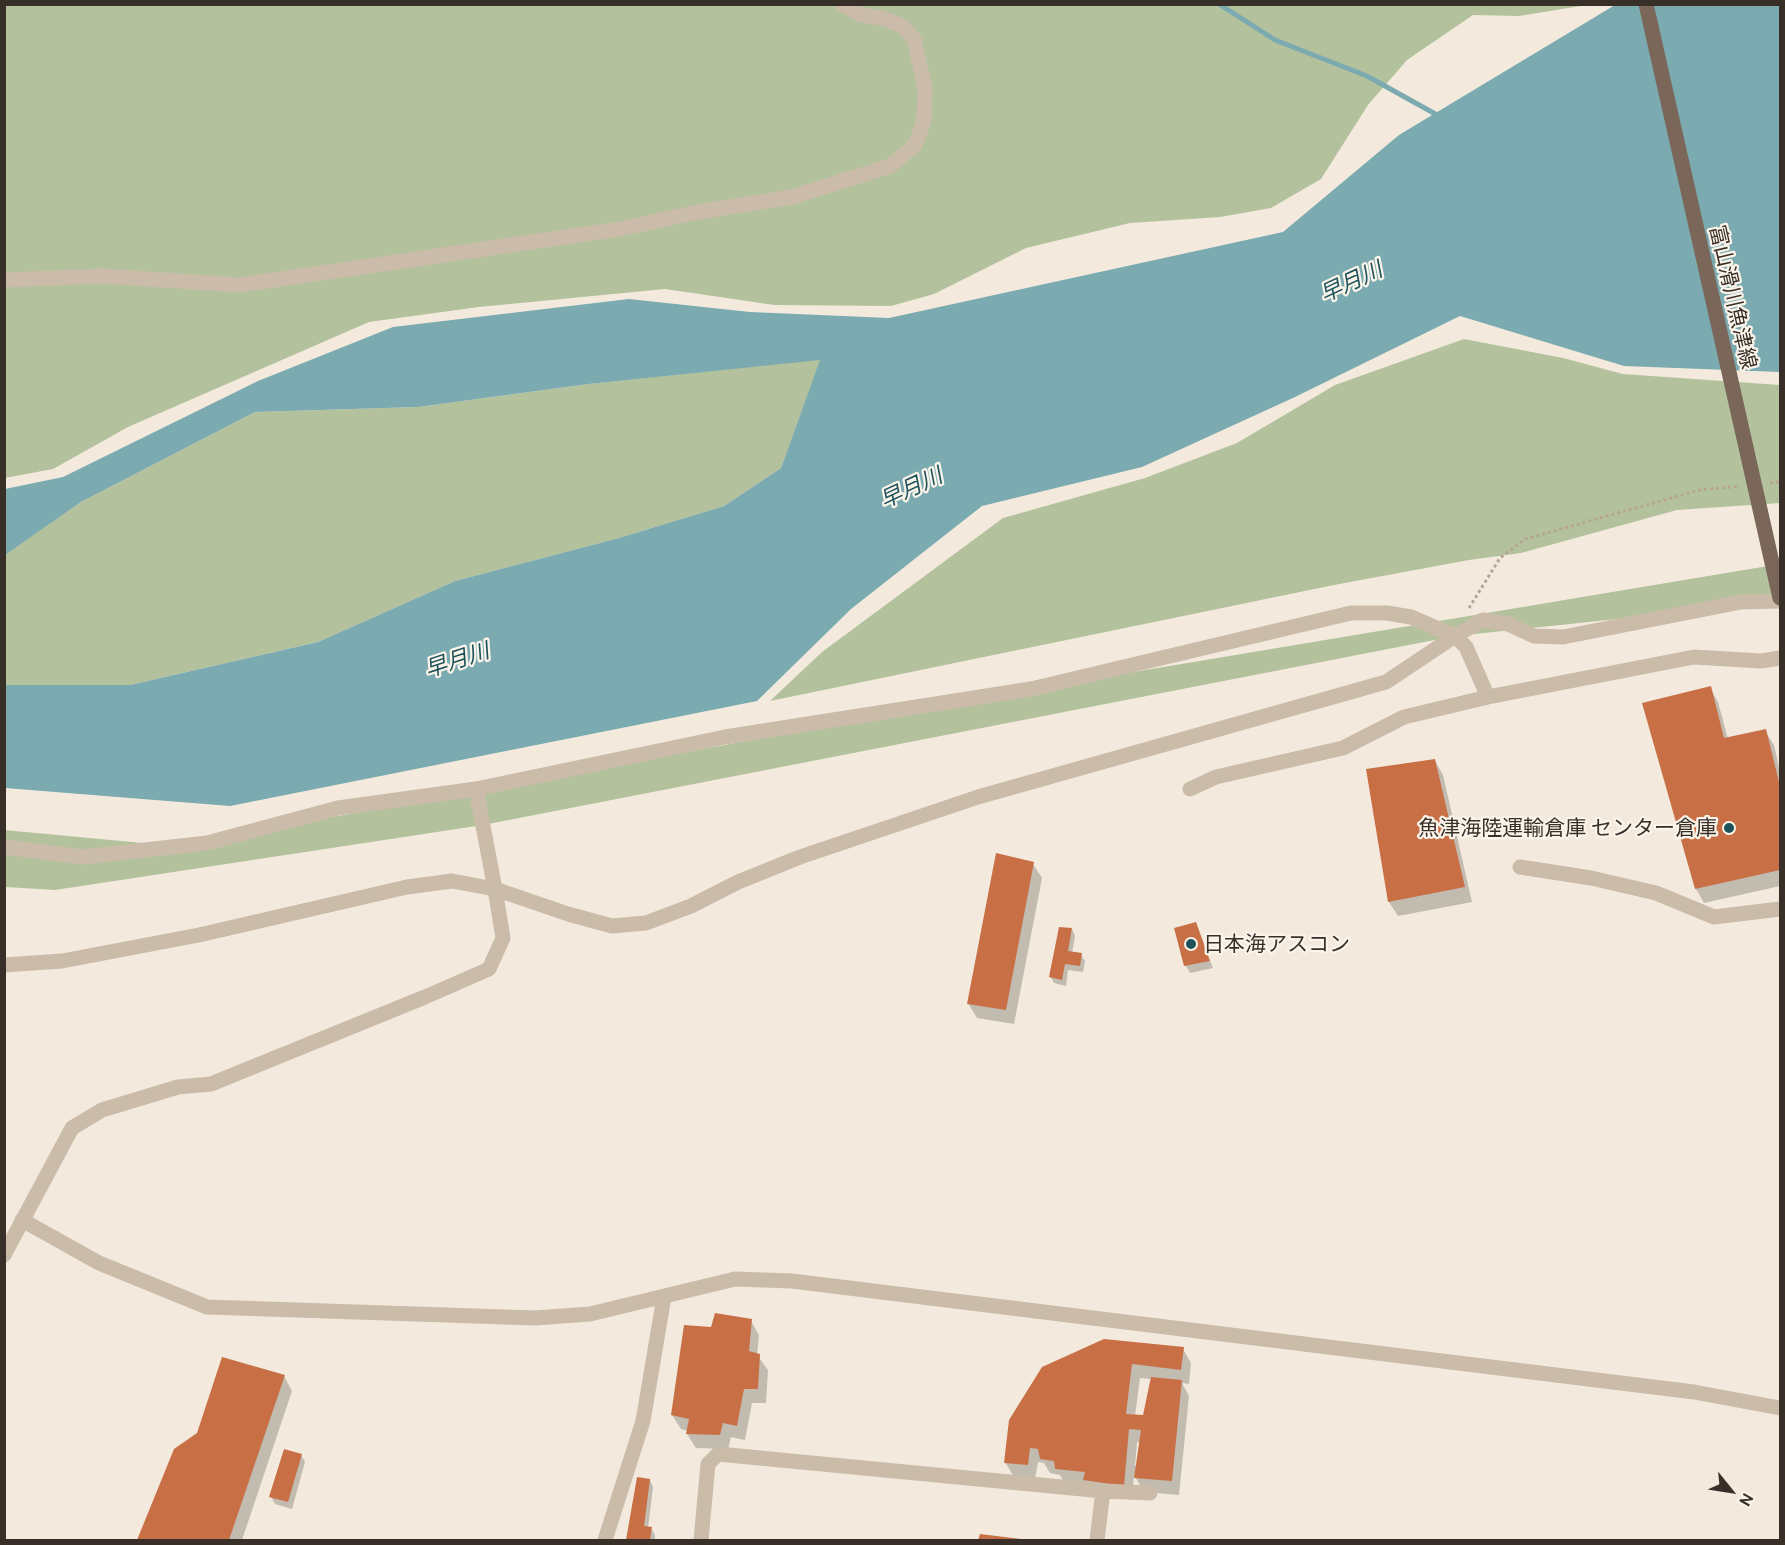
<!DOCTYPE html>
<html>
<head>
<meta charset="utf-8">
<style>
  body { margin:0 }
  #map { position:relative; width:1785px; height:1545px; overflow:hidden; background:#f3eadd; font-family:Ubuntu,sans-serif }
  canvas { display:block }
  .frame { position:absolute; inset:0; border:6px solid #382f29; pointer-events:none }
  .north { position:absolute; left:1701px; top:1461px; width:60px; height:60px; -webkit-text-stroke:4px #faf4ea; paint-order:stroke; rotate:120deg; font-size:16px; font-weight:700; line-height:24px; text-align:center; color:#382f29 }
  .north::after { content:''; display:block; margin:auto; width:21px; height:27px; background:#382f29; clip-path:polygon(50% 0,100% 100%,50% 72%,0 100%) }
</style>
</head>
<body>
<div id="map">
<canvas width="1785" height="1545"></canvas>
<div class="frame"></div>
<div class="north">N</div>
</div>
<script>
const ctx = document.querySelector('canvas').getContext('2d');
ctx.lineJoin = 'round';
function paint(path, color) { ctx.fillStyle = color; ctx.fill(path, 'evenodd'); }
const shape = rows => new Path2D(rows.map(r => 'M' + r).join(''));
function stroke(path, color, width, dash) { ctx.strokeStyle = color; ctx.lineWidth = width; ctx.lineCap = dash ? 'butt' : 'round'; ctx.setLineDash(dash || []); ctx.stroke(path); }
function label(font, color, halo, rows, align = 'center') {
  ctx.font = font + ' Ubuntu,"Noto Sans JP",sans-serif'; ctx.lineWidth = 4.5; ctx.setLineDash([]); ctx.textBaseline = 'middle'; ctx.strokeStyle = halo; ctx.fillStyle = color; for (const [text, x, y, turn = 0] of rows) {
    ctx.save(); ctx.translate(x, y); ctx.rotate((+turn || 0) * Math.PI / 180); ctx.textAlign = isNaN(turn) ? turn : align; if (halo) ctx.strokeText(text, 0, 0); ctx.fillText(text, 0, 0); ctx.restore();
  }
}
paint(shape([
  [5,5,1587,5,1519,16,1473,15,1407,60,1368,105,1321,179,1271,208,1220,217,1130,223,1026,248,934,294,891,306,774,305,665,289,479,307,369,322,128,427,53,469,5,478],
  [1464,339,1563,358,1623,374,1780,385,1780,503,1677,510,1521,553,1469,560,1334,585,770,701,822,652,1003,518,1145,478,1237,443,1335,385],
  [821,359,781,468,724,506,619,538,455,581,318,642,130,685,5,685,4,555,81,502,255,412,418,407,589,384],
  [1780,564,1780,602,1455,636,483,825,55,890,5,887,4,830,175,846,1002,694]
]), '#b3c29d');
paint(shape([
  [1615,5,1780,5,1780,372,1624,366,1460,316,1295,397,1142,467,982,506,851,609,757,701,230,806,5,788,5,685,130,685,318,642,455,581,619,538,724,506,781,468,820,360,589,384,418,407,255,412,81,502,5,555,5,489,63,477,258,381,393,327,629,299,750,312,889,318,1283,232,1399,135]
]), '#7baab0');
paint(shape([
  [1710,688,1718,702,1728,739,1765,731,1774,745,1780,772,1780,886,1704,903,1696,889,1644,704],
  [1435,761,1443,775,1472,902,1398,916,1389,902],
  [1033,864,1042,878,1014,1024,977,1018,968,1003],
  [1195,924,1213,968,1190,973,1186,966,1176,929],
  [1072,929,1075,936,1072,953,1081,955,1085,961,1083,972,1068,970,1066,986,1054,983,1050,976],
  [751,1321,759,1335,757,1355,768,1370,766,1403,752,1403,745,1440,731,1437,728,1449,696,1448,687,1434,688,1431,681,1429,672,1415,712,1329],
  [1183,1349,1191,1363,1189,1384,1182,1383,1189,1396,1179,1495,1144,1492,1134,1475,1132,1500,1065,1484,1060,1475,1050,1473,1044,1463,1038,1462,1035,1479,1014,1477,1005,1462,1044,1368],
  [1140,1378,1152,1379,1145,1417,1135,1416],
  [1137,1442,1141,1443,1137,1466,1135,1466],
  [284,1376,292,1391,242,1540,139,1540,175,1450],
  [301,1455,305,1462,292,1509,275,1504,271,1497],
  [638,1479,650,1480,653,1487,648,1528,651,1528,655,1535,655,1540,628,1540],
  [981,1535,1020,1540,980,1540]
]), '#0003');
stroke(shape([
  [1219,4,1275,40,1367,76,1439,116]
]), '#7baab0', 5);
paint(shape([
  [1711,686,1724,738,1766,729,1780,786,1780,870,1695,889,1642,703],
  [1435,759,1465,887,1388,902,1366,769],
  [996,853,1034,862,1006,1010,967,1004],
  [1196,922,1210,961,1184,966,1174,928],
  [1059,927,1072,928,1068,951,1082,953,1080,966,1065,964,1062,980,1049,977],
  [715,1313,752,1319,749,1351,760,1354,758,1389,744,1389,737,1426,723,1423,720,1435,686,1434,689,1419,671,1415,684,1325,711,1327],
  [1104,1339,1184,1347,1181,1370,1132,1364,1126,1414,1143,1415,1151,1377,1182,1380,1172,1481,1134,1478,1141,1430,1129,1429,1124,1486,1083,1480,1085,1472,1055,1469,1054,1461,1040,1459,1038,1449,1030,1448,1028,1465,1004,1463,1009,1420,1042,1367],
  [222,1357,285,1375,229,1540,137,1540,174,1449,197,1433],
  [284,1449,302,1454,288,1502,269,1497],
  [637,1477,650,1479,644,1526,652,1527,650,1540,626,1540],
  [980,1534,1021,1539,1021,1540,978,1540]
]), '#c86f46');
stroke(shape([
  [1770,483,1780,482],
  [1469,608,1500,558,1525,539,1700,490,1740,486]
]), '#b7a593', 3, [3, 3]);
stroke(shape([
  [4,280,102,276,240,285,620,229,698,212,792,197,890,166,915,145,924,121,925,88,914,39,902,26,882,18,861,15,842,4],
  [1190,789,1216,777,1343,748,1404,717,1488,697,1694,657,1761,661,1780,658],
  [4,847,83,857,207,843,338,808,476,789,725,737,1031,689,1351,613,1387,613,1411,617,1455,636,1466,647,1488,697],
  [1520,867,1591,878,1656,893,1714,917,1780,909],
  [4,965,62,961,199,935,407,887,452,881,495,889,568,914,612,926,646,923,691,906,738,882,800,857,978,797,1386,682,1455,636,1483,620,1508,624,1534,636,1563,637,1741,602,1780,601],
  [22,1220,99,1263,207,1307,535,1318,590,1314,735,1279,792,1281,1694,1392,1780,1408],
  [4,1255,72,1128,102,1110,178,1087,211,1084,425,997,489,969,503,938,495,889,476,789],
  [605,1540,643,1421,664,1297],
  [701,1540,708,1464,718,1454,1103,1491],
  [1097,1540,1103,1491,1150,1493]
]), '#cbbba9', 15);
stroke(shape([
  [1646,4,1780,598]
]), '#7a675a', 15);
for (const [x, y, r, color] of [
  [1729,828,6,"#1d525b"],
  [1191,944,6,"#1d525b"]
]) { const dot = new Path2D(); dot.arc(x, y, r, 0, 2 * Math.PI); ctx.fillStyle = color; ctx.fill(dot); stroke(dot, '#faf4ea', 2); }
label('21px', '#382f29', '#faf4ea', [
  ["富山滑川魚津線",1733,297,77]
]);
label('21px', '#382f29', '#faf4ea', [
  ["魚津海陸運輸倉庫 センター倉庫",1717,828],
  ["日本海アスコン",1203,944,"left"]
], 'right');
label('italic 22px', '#1d525b', '#faf4ea', [
  ["早月川",1351,282,-25],
  ["早月川",911,488,-25],
  ["早月川",457,660,-18]
]);
</script>
</body>
</html>
